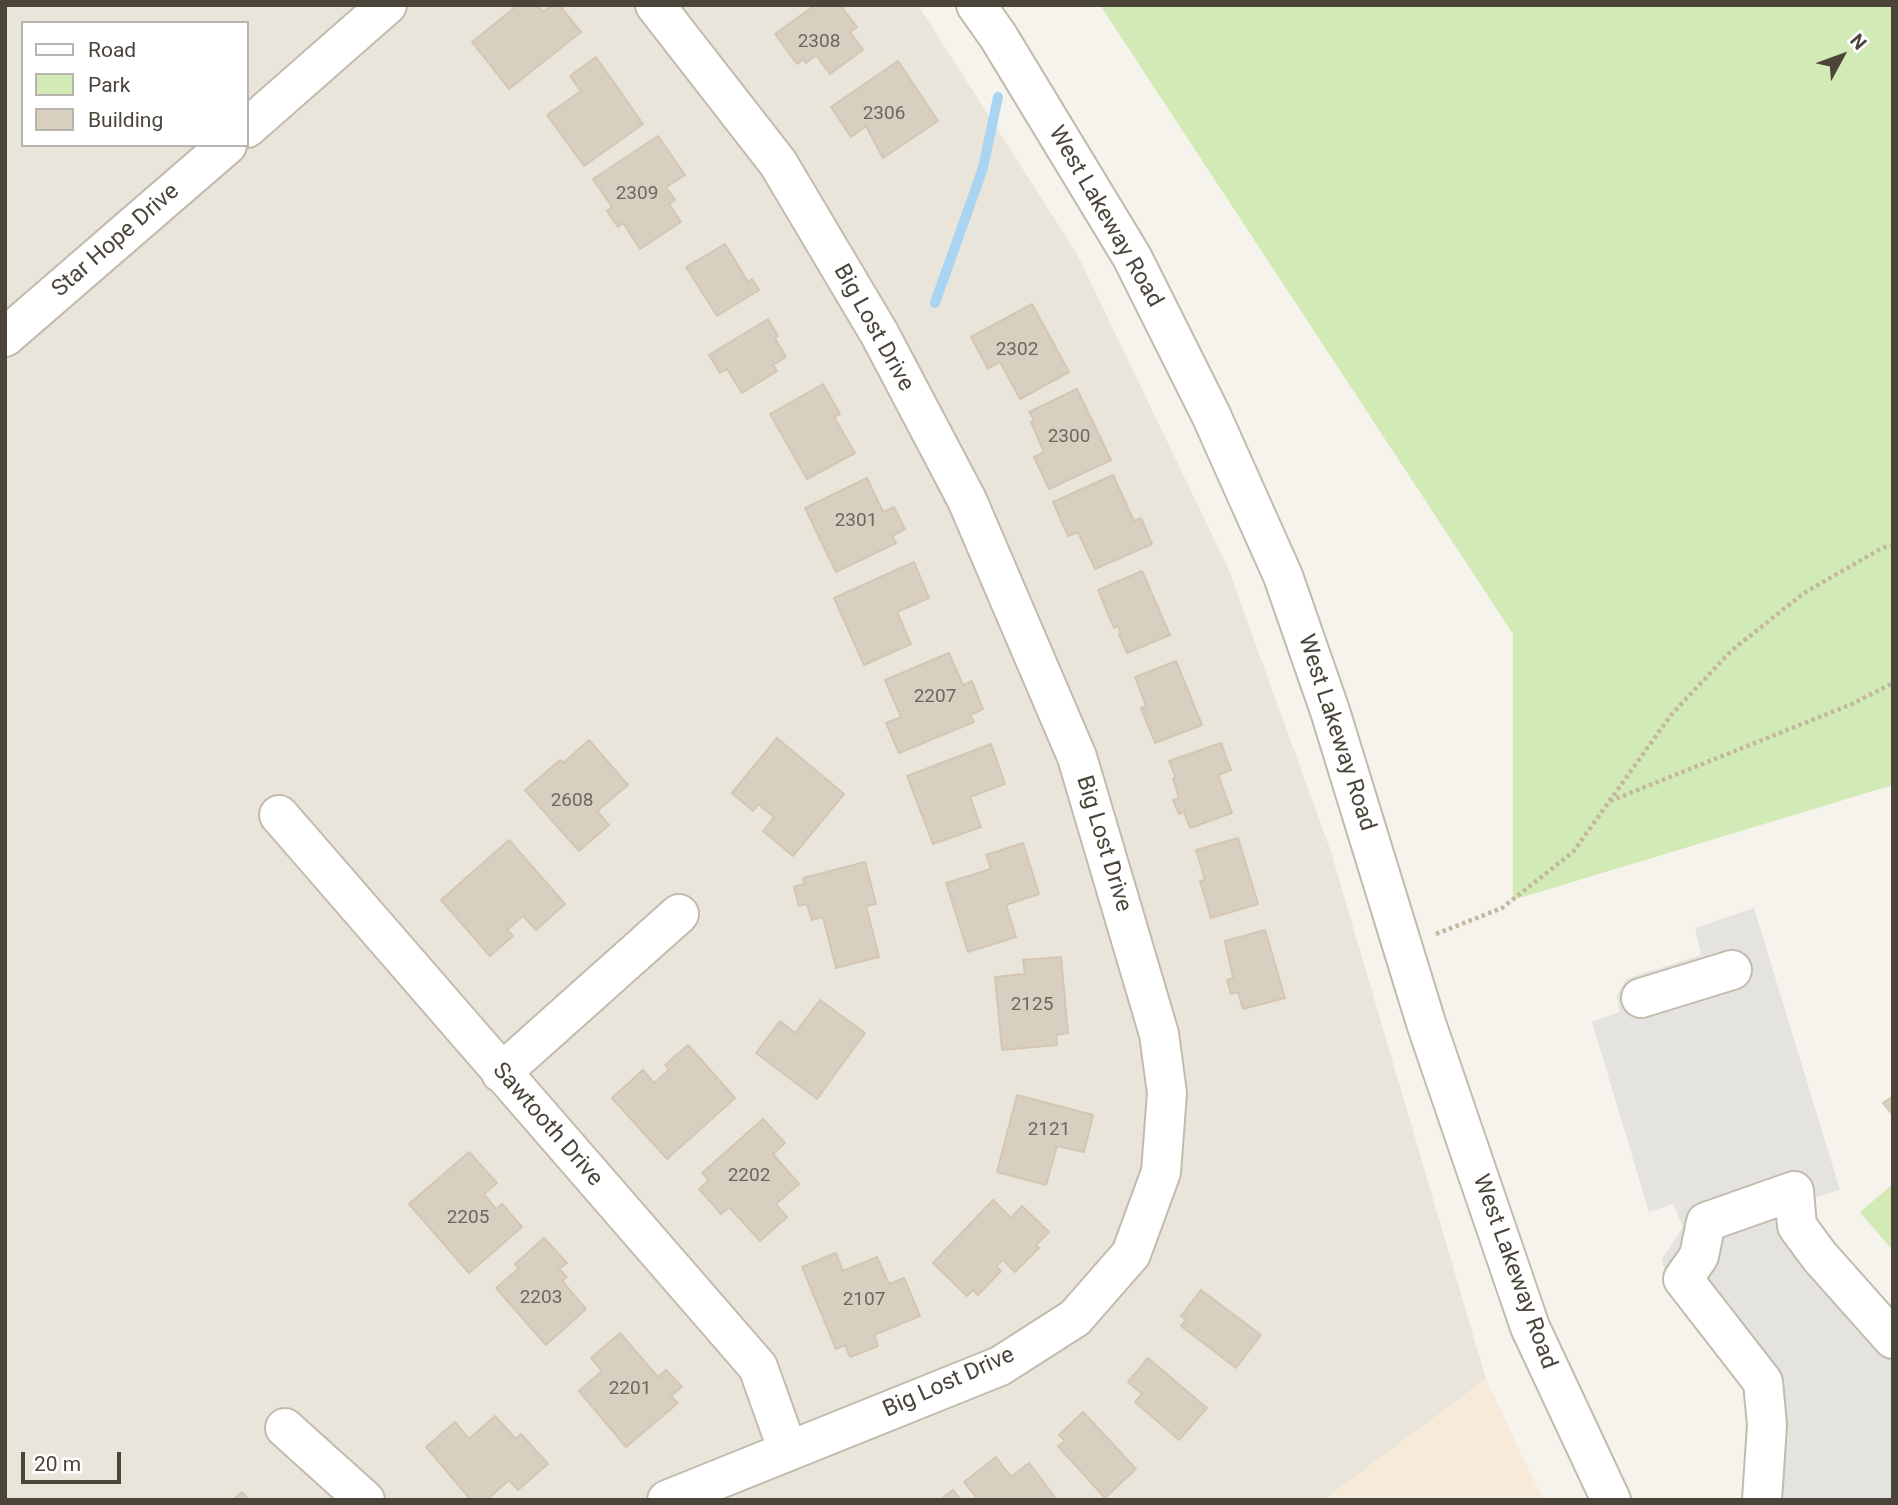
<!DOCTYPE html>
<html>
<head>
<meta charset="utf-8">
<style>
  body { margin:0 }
  #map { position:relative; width:1898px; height:1505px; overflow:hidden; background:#f6f3ec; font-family:Roboto,sans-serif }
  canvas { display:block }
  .frame { position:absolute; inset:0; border:7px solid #4b4439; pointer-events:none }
  .legend { position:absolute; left:21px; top:21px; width:228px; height:126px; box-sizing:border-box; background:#fff; border:2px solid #b7b4b0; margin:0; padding:9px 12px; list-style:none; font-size:21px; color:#4b4439 }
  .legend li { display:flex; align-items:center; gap:14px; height:35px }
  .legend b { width:35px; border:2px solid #b7b4b0 }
  .north { position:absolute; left:1807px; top:21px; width:70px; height:70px; -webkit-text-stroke:5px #fff; paint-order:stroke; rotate:49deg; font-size:19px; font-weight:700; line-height:28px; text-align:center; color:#4b4439 }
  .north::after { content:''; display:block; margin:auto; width:24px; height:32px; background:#4b4439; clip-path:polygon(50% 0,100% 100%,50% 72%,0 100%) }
  .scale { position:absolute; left:21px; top:1452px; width:100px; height:32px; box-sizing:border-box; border:4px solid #4b4439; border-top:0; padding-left:9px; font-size:21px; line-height:24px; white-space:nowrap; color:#4b4439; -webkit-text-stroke:5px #fff; paint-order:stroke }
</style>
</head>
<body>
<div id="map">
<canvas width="1898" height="1505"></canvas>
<div class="frame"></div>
<ul class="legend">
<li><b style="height:9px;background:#fff"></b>Road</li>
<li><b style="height:19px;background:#d2eab5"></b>Park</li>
<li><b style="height:19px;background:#d8cfc1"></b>Building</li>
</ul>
<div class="north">N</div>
<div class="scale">20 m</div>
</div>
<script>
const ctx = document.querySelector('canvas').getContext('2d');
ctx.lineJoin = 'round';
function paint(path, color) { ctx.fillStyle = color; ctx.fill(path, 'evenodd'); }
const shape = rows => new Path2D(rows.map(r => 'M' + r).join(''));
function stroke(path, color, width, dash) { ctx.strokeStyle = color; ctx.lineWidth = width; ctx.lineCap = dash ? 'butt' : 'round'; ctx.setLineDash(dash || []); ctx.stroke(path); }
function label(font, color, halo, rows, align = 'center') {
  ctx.font = font + ' Roboto,sans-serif'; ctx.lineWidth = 6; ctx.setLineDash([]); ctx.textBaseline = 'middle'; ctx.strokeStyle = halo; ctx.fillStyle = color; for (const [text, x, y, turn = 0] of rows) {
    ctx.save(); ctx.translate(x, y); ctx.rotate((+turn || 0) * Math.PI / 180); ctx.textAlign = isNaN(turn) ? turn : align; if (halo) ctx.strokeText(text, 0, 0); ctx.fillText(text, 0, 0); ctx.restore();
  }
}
paint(shape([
  [5,5,918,5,1077,254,1228,568,1331,852,1486,1379,1324,1500,5,1500],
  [23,23,247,23,247,145,23,145]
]), '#eae5da');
paint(shape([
  [1486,1379,1543,1500,1324,1500]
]), '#f7ead8');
paint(shape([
  [1100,5,1893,5,1893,785,1513,900,1513,634],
  [1893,1184,1893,1251,1860,1212]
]), '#d2eab5');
paint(shape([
  [1754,908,1840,1190,1816,1197,1812,1207,1821,1231,1893,1321,1893,1500,1748,1500,1749,1385,1668,1285,1662,1259,1683,1227,1673,1204,1649,1212,1592,1022,1619,1012,1617,995,1626,979,1701,955,1695,928]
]), '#e5e3e0');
stroke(shape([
  [935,303,983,168,998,97]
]), '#a9d4f2', 10);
const building = shape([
  [518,5,538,5,543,12,552,5,559,5,581,32,509,89,472,42,518,5],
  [815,5,840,5,857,27,850,32,863,50,830,74,816,55,806,63,803,59,797,64,775,34,815,5],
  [596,57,643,124,584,166,547,115,581,91,570,76,596,57],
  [898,61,938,121,883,158,866,126,851,137,831,107,898,61],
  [658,136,685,175,666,187,675,200,669,204,681,222,640,249,623,223,618,227,607,211,612,207,593,179,658,136],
  [725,244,748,282,752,279,759,290,717,316,686,267,725,244],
  [1032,304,1069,372,1020,399,1000,362,988,369,971,337,1032,304],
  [768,319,778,336,775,338,786,357,773,365,777,371,742,393,727,369,720,373,709,355,768,319],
  [823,384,840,414,834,417,855,453,807,479,770,414,823,384],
  [1077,389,1111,460,1049,489,1034,457,1044,452,1031,422,1034,420,1029,412,1077,389],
  [1113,475,1134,521,1141,518,1152,544,1095,569,1078,532,1068,536,1053,502,1113,475],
  [867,478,883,512,894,507,905,529,892,536,896,543,836,572,805,508,867,478],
  [914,562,929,598,897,612,911,644,864,665,834,598,914,562],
  [1142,571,1170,635,1127,653,1119,634,1121,633,1118,626,1114,628,1098,590,1142,571],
  [949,653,963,685,972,681,983,709,970,715,974,722,899,753,886,723,901,717,885,680,949,653],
  [1176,661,1202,725,1155,743,1141,708,1146,706,1135,677,1176,661],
  [777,738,844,794,793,856,763,831,774,817,758,804,753,811,732,793,777,738],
  [589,740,628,785,597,811,609,825,579,851,525,790,560,760,563,763,589,740],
  [1221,743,1231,770,1218,775,1232,813,1190,828,1184,812,1179,814,1173,800,1179,798,1173,778,1176,778,1169,761,1221,743],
  [991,744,1005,784,970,797,981,827,933,844,907,776,991,744],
  [1238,838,1258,904,1211,918,1200,881,1205,880,1196,850,1238,838],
  [509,840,565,904,536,930,523,916,507,930,513,936,490,956,441,900,509,840],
  [1023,843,1039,894,1006,905,1016,937,968,952,946,883,991,869,986,855,1023,843],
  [865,862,876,904,866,906,879,957,836,968,823,917,812,920,807,904,799,906,794,887,804,884,803,878,865,862],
  [1265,930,1285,998,1243,1009,1238,992,1231,994,1227,980,1233,978,1225,941,1265,930],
  [1061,957,1068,1033,1056,1035,1057,1045,1002,1050,995,977,1025,974,1023,960,1061,957],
  [820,1000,865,1033,817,1099,756,1053,780,1021,795,1033,820,1000],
  [688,1045,735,1098,667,1159,612,1098,643,1070,654,1083,669,1070,665,1065,688,1045],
  [1017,1095,1093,1115,1084,1152,1057,1146,1046,1185,997,1172,1017,1095],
  [1893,1096,1893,1115,1883,1103,1893,1096],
  [763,1119,785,1143,773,1154,799,1184,776,1204,787,1217,760,1241,729,1207,721,1214,699,1189,709,1180,702,1173,763,1119],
  [469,1152,497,1183,484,1194,496,1209,502,1204,522,1227,469,1273,409,1204,469,1152],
  [993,1200,1011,1218,1022,1206,1049,1232,1036,1245,1039,1248,1015,1272,1003,1260,996,1266,1001,1271,978,1295,973,1290,967,1296,933,1263,993,1200],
  [544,1238,567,1263,559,1269,567,1277,562,1281,586,1309,546,1345,496,1288,519,1268,515,1264,544,1238],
  [836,1253,843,1271,877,1257,889,1284,904,1278,920,1316,874,1335,878,1346,850,1357,845,1345,836,1349,802,1267,836,1253],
  [1201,1290,1261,1335,1236,1368,1181,1326,1186,1320,1181,1316,1201,1290],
  [620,1333,658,1377,666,1370,682,1387,671,1396,678,1403,626,1447,579,1391,602,1371,591,1358,620,1333],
  [1148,1358,1207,1408,1179,1440,1135,1402,1142,1394,1128,1382,1148,1358],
  [1083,1412,1136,1469,1105,1498,1058,1446,1065,1441,1059,1435,1083,1412],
  [495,1416,516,1439,521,1434,548,1464,518,1490,509,1480,487,1500,471,1500,426,1447,455,1422,469,1439,495,1416],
  [996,1457,1011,1477,1029,1463,1057,1500,978,1500,964,1482,996,1457],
  [953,1490,961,1500,940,1500,953,1490],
  [242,1492,249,1500,233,1500,242,1492]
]);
paint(building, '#d8cfc1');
stroke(building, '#d3c7b4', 2);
const minor = shape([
  [655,5,778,163,879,333,967,500,1077,757,1159,1034,1167,1093,1161,1172,1131,1254,1075,1318,1000,1366,667,1500],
  [976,5,998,36,1132,257,1211,415,1283,576,1330,711,1426,1023,1530,1327,1611,1500],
  [247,128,387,5],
  [5,337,227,145],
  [279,815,758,1367,788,1451],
  [1641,998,1732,970],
  [501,1073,679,914],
  [285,1428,365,1500],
  [1762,1500,1767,1425,1763,1382,1683,1279,1699,1256,1706,1222,1794,1191,1797,1226,1820,1257,1893,1339]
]);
stroke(minor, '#c2bbae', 42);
stroke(shape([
  [1610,801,1852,704,1893,683],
  [1436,934,1502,908,1573,852,1671,715,1731,651,1804,593,1882,548,1893,545]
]), '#c4b79f', 4.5, [3.5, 3.5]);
stroke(minor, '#fff', 38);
label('19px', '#6e675b', null, [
  ["2308",819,42],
  ["2306",884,114],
  ["2309",637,194],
  ["2302",1017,350],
  ["2300",1069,437],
  ["2301",856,521],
  ["2207",935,697],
  ["2608",572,801],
  ["2125",1032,1005],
  ["2121",1049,1130],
  ["2202",749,1176],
  ["2205",468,1218],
  ["2203",541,1298],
  ["2107",864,1300],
  ["2201",630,1389]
]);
label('23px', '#4b4439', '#fff', [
  ["West Lakeway Road",1105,217,60],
  ["Star Hope Drive",116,241,-41],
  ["Big Lost Drive",873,328,61],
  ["West Lakeway Road",1336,733,72],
  ["Big Lost Drive",1103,844,73],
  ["Sawtooth Drive",547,1125,49],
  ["West Lakeway Road",1514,1272,70],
  ["Big Lost Drive",949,1383,-24]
]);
</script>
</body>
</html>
